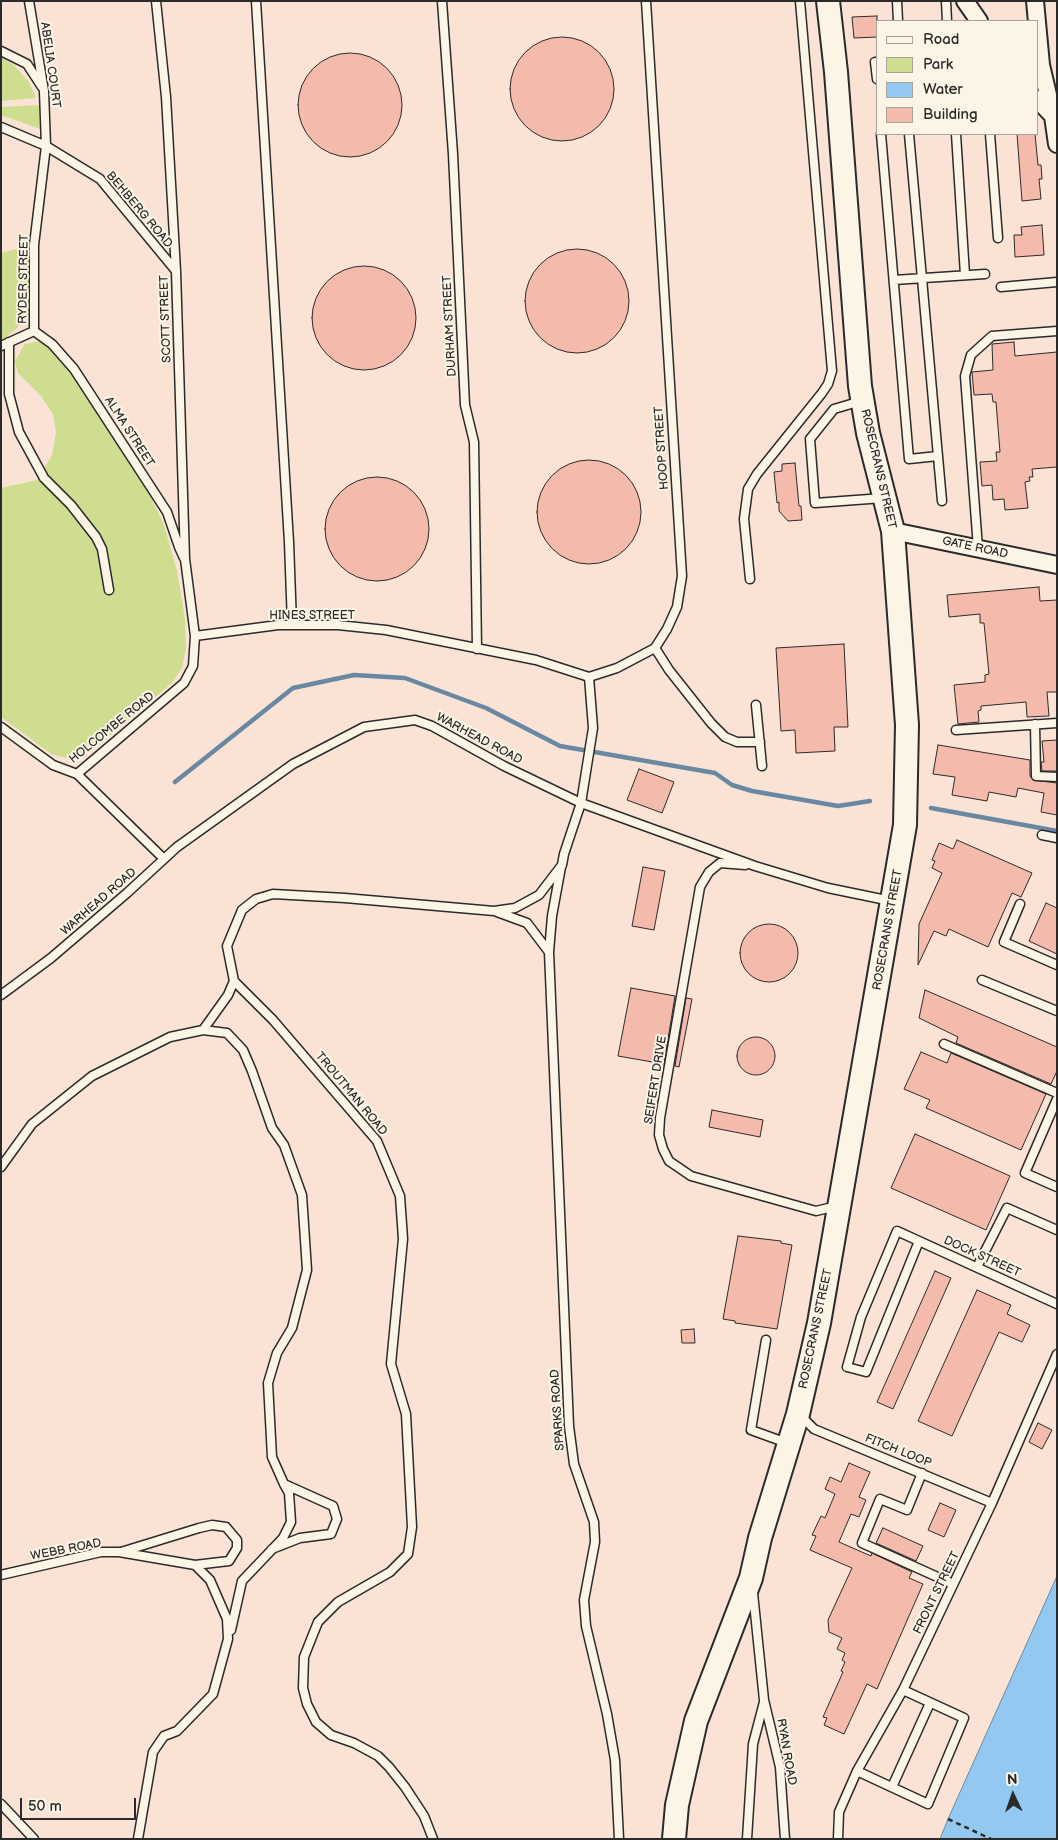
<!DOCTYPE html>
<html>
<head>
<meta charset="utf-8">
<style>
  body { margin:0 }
  #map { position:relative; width:1058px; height:1840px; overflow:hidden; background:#fae3d4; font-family:"Balsamiq Sans",sans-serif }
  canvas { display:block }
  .frame { position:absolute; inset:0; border:2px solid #2b2b2b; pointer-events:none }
  .legend { position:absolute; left:876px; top:20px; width:162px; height:115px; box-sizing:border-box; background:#fcf5e5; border:1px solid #a8a49b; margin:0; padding:6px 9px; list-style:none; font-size:15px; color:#2b2b2b }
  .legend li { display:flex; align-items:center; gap:10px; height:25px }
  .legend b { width:25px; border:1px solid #a8a49b }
  .north { position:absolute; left:988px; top:1770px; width:50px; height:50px; -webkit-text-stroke:4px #fcf5e5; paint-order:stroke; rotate:357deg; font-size:14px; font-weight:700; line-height:20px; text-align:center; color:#2b2b2b }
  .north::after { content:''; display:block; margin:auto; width:18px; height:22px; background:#2b2b2b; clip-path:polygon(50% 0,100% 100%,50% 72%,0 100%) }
  .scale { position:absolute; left:20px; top:1798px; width:116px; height:22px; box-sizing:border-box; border:2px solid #2b2b2b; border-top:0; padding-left:6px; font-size:15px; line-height:18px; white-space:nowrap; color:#2b2b2b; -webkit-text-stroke:4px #fcf5e5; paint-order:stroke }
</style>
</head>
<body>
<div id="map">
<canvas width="1058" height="1840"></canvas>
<div class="frame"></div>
<ul class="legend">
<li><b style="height:6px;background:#fcf5e5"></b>Road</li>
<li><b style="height:14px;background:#cfdd91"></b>Park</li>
<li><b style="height:14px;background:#93c8f1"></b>Water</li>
<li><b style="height:14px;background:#f4baac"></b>Building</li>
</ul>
<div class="north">N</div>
<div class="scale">50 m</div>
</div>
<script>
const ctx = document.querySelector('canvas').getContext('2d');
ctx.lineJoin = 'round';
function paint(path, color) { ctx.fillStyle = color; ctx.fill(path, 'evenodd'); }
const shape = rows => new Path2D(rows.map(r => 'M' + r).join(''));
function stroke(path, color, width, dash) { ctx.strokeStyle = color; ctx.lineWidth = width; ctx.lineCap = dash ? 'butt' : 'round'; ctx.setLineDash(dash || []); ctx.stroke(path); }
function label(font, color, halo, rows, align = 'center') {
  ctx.font = font + ' "Balsamiq Sans",sans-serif'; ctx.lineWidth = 4; ctx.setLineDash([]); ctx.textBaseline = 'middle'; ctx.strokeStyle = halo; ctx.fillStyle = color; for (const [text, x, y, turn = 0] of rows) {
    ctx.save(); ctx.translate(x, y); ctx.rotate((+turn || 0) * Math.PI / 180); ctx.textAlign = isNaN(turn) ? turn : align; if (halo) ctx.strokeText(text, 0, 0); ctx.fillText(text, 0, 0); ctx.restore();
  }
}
paint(shape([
  [1,57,14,65,29,82,36,98,1,101],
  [38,105,39,107,40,129,1,115,1,107],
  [29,246,32,300,30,312,21,324,1,342,1,253],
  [40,341,48,346,59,358,79,383,146,487,164,525,177,571,185,618,186,649,182,668,172,683,101,743,79,755,66,758,51,754,1,717,1,488,37,480,52,455,56,433,53,414,41,396,18,373,15,361,25,344]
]), '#cfdd91');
const water = shape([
  [1057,1576,1057,1839,940,1839,948,1819,1057,1576]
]);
paint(water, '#93c8f1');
stroke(water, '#6989a2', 1);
stroke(shape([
  [175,782,293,688,354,675,405,678,486,708,560,746,715,773,732,785,752,791,838,806,870,801],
  [931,808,1057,831]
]), '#6989a2', 4.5);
const building = shape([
  [877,16,877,37,854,38,852,17,877,16],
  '510 89a52 52 0 1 1 104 0a52 52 0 1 1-104 0Z',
  '298 105a52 52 0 1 1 104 0a52 52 0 1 1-104 0Z',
  [1017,134,1035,134,1038,165,1041,165,1042,179,1039,179,1041,199,1022,201,1017,134],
  [1042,225,1044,255,1015,257,1014,235,1022,235,1021,227,1042,225],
  '525 301a52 52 0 1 1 104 0a52 52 0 1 1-104 0Z',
  '312 318a52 52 0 1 1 104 0a52 52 0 1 1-104 0Z',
  [1014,342,1015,356,1057,352,1057,467,1032,469,1033,477,1029,477,1030,481,1025,482,1028,508,1005,510,1004,499,993,500,992,485,982,486,980,462,997,461,996,452,1000,452,996,402,993,402,992,394,974,395,972,372,993,370,992,344,1014,342],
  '537 512a52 52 0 1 1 104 0a52 52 0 1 1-104 0Z',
  [795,463,799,506,801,506,802,520,788,521,779,511,779,502,777,503,774,472,782,471,782,464,795,463],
  '325 529a52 52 0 1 1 104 0a52 52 0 1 1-104 0Z',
  [1039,587,1040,601,1057,600,1057,692,1047,692,1049,716,1027,717,1026,702,981,706,981,710,978,711,979,722,958,724,954,685,985,682,985,675,989,674,984,623,980,623,980,614,949,617,947,595,1039,587],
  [844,644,848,727,834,727,835,751,796,753,795,730,781,731,776,648,844,644],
  [1057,740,1057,771,1042,771,1041,762,1044,762,1042,741,1057,740],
  [938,745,1030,760,1030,776,1033,780,1057,783,1057,815,1041,812,1044,793,1018,788,1016,797,989,792,987,801,952,795,955,777,933,774,938,745],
  [639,769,674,782,662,813,627,800,639,769],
  [957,840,1032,873,1021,897,1012,893,988,947,949,929,946,936,934,931,918,965,919,924,942,873,932,868,935,861,932,860,939,843,953,849,957,840],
  [643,867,665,871,654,930,632,926,643,867],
  [1046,903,1057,908,1057,954,1029,941,1046,903],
  '740 953a29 29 0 1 1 58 0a29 29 0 1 1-58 0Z',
  [631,988,675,996,664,1064,618,1056,631,988],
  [925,990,1057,1047,1057,1071,1051,1084,956,1043,958,1037,919,1018,925,990],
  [686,998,692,999,679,1067,675,1066,686,998],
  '737 1056a19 19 0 1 1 38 0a19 19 0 1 1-38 0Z',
  [921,1052,947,1063,951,1053,1046,1094,1021,1150,926,1108,930,1100,904,1089,921,1052],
  [712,1110,763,1120,760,1137,709,1127,712,1110],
  [915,1134,1010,1176,986,1230,891,1188,915,1134],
  [738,1236,781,1241,781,1243,792,1245,777,1329,735,1323,735,1321,723,1319,738,1236],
  [935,1271,951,1278,893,1409,877,1402,935,1271],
  [977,1290,1011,1305,1007,1314,1030,1325,1022,1342,999,1332,952,1436,918,1421,977,1290],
  [694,1329,695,1343,682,1343,681,1330,694,1329],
  [1038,1423,1052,1430,1042,1449,1029,1442,1038,1423],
  [849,1463,870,1472,859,1497,866,1500,859,1517,851,1514,839,1542,871,1556,872,1553,912,1572,909,1578,923,1584,877,1689,867,1684,844,1734,824,1725,827,1718,823,1717,843,1672,841,1671,845,1662,842,1660,845,1653,837,1649,842,1638,829,1632,828,1620,852,1568,810,1550,816,1536,812,1535,821,1516,825,1518,835,1494,825,1489,830,1477,841,1482,849,1463],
  [940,1503,956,1510,944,1537,928,1530,940,1503],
  [883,1528,923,1546,916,1561,876,1543,883,1528]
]);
paint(building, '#f4baac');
stroke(building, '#2b2b2b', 1);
const lane = shape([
  [29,1,44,91,46,146,34,245,34,331],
  [256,1,289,542,292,624],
  [442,1,453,154,465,405,474,442,477,649],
  [897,1,898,21],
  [946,1,947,21],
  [1,51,27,64,42,87],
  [875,62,877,79],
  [1,127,46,146,100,179,176,271],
  [881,134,909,459,938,456],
  [909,134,942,501],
  [956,134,965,275],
  [990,134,998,238],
  [894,280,985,274],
  [1001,287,1057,282],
  [34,331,52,344,74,369,167,512,179,547,184,558],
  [9,342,9,394,19,432,44,478,71,505,96,537,102,549,109,590],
  [1,346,34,331],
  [861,401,834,409,810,439,815,503,883,498],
  [978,548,965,376,971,355,992,336,1057,331],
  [750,579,744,519,748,489,757,474,822,393,828,384,832,371,800,1],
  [195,636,278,625,338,625,386,630,536,660,589,677,617,668,655,648,667,629,677,607,682,576,646,1],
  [655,648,669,670,711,723,725,737,737,742,760,742],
  [756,705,762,766],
  [1035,724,1036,776,1057,777],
  [1,727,53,765,77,774,184,683,193,666,195,636,185,559,176,271,166,97,156,1],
  [956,730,1057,723],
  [77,774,164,859],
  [1042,835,1057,838],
  [745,865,720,863,709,872,700,887,660,1118,659,1135,663,1149,669,1161,691,1176,816,1211,837,1206],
  [1020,904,1004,942,1057,965],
  [497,912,527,923,549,952,569,1426,574,1464,594,1522,595,1542,584,1600,586,1626,607,1714,615,1760,619,1839],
  [549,952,552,916,561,867],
  [982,980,1057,1011],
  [1,995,51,958,127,893,177,847,293,764,364,727,415,720,432,726,504,766,581,803,755,866,828,888,891,901],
  [203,1030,228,995,234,981],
  [944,1044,1057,1093],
  [1057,1099,1025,1173,1057,1187],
  [1,1167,32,1124,92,1076,170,1037,203,1030,227,1033,243,1050,252,1071,272,1128,284,1145,302,1195,307,1270,292,1328,277,1353,268,1383,272,1457,284,1484,333,1506,337,1519,331,1534,300,1538,272,1549],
  [919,1241,866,1372,847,1367,861,1317,897,1231,1057,1304],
  [977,1267,1007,1208,1057,1230],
  [766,1340,751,1430,787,1443],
  [800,1415,814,1429,992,1503],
  [922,1473,907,1510,880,1499,862,1543,953,1584],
  [121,1552,199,1528,212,1525,226,1527,237,1540,237,1548,229,1561,195,1565],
  [1,1575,101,1552,119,1552,195,1565,210,1580,227,1619,228,1639,213,1694,177,1731,164,1736,153,1752,138,1839],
  [753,1593,764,1700,780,1767,785,1839],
  [231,1630,242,1581,283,1538,291,1522,289,1493,284,1484],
  [857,1771,928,1804,964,1718,903,1690],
  [892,1787,930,1703],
  [1,1804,34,1839],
  [433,1839,424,1816,405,1787,389,1767,378,1756,354,1743,331,1735,316,1722,307,1704,303,1688,304,1657,318,1622,338,1602,390,1572,408,1554,412,1527,406,1414,391,1364,403,1239,400,1196,377,1141,273,1020,234,981,227,946,242,910,256,899,273,894,345,898,494,911,515,908,539,895,562,865,564,854,581,803,593,728,589,677],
  [747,1839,753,1744,764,1702],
  [838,1839,839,1812,857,1771,903,1690,992,1503,1057,1354]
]);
const street = shape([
  [965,1,979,21],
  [1035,1,1041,65,1053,116],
  [1037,99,1053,116,1057,144],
  [893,531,1057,565]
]);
const secondary = shape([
  [674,1839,677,1805,696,1721,751,1578,760,1538,798,1414,819,1323,905,825,907,725,893,531,868,433,860,386,836,72,828,1]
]);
stroke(lane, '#2b2b2b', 11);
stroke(street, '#2b2b2b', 20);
stroke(secondary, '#2b2b2b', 26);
stroke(shape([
  [948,1819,991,1839]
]), '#2b2b2b', 2.5, [5, 4]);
stroke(lane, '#fcf5e5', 8);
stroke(street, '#fcf5e5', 16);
stroke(secondary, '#fcf5e5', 22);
label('12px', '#2b2b2b', '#fcf5e5', [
  ["ABELIA COURT",50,65,82],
  ["BEHBERG ROAD",139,210,50],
  ["RYDER STREET",24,279,-89],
  ["SCOTT STREET",166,319,-92],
  ["DURHAM STREET",450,326,-93],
  ["ALMA STREET",129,432,57],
  ["HOOP STREET",662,448,-94],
  ["ROSECRANS STREET",878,469,77],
  ["GATE ROAD",975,548,12],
  ["HINES STREET",312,616],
  ["HOLCOMBE ROAD",112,728,-39],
  ["WARHEAD ROAD",479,739,28],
  ["WARHEAD ROAD",99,902,-41],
  ["ROSECRANS STREET",888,930,-80],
  ["SEIFERT DRIVE",656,1080,-81],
  ["TROUTMAN ROAD",351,1094,50],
  ["DOCK STREET",982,1257,24],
  ["ROSECRANS STREET",816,1329,-78],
  ["SPARKS ROAD",558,1410,-94],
  ["FITCH LOOP",898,1451,22],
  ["WEBB ROAD",66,1550,-11],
  ["FRONT STREET",937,1593,-64],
  ["RYAN ROAD",786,1752,80]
]);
</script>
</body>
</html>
